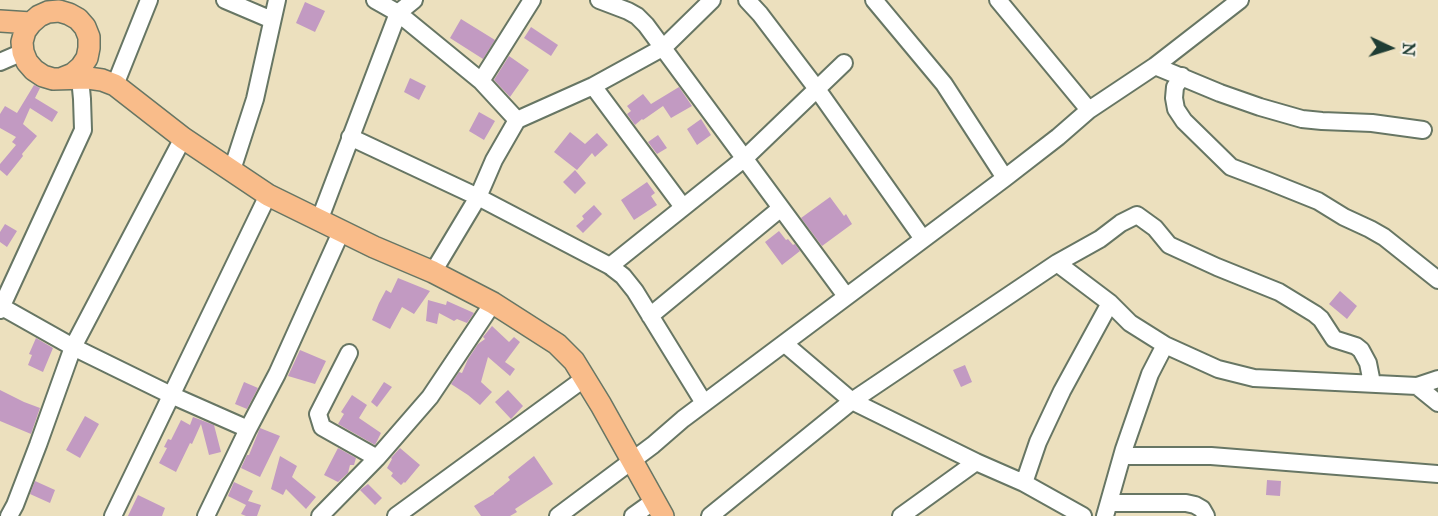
<!DOCTYPE html>
<html>
<head>
<meta charset="utf-8">
<style>
  body { margin:0 }
  #map { position:relative; width:1438px; height:516px; overflow:hidden; background:#ece0be; font-family:"IM FELL Great Primer",serif }
  canvas { display:block }
  .north { position:absolute; left:1360px; top:18px; width:60px; height:60px; -webkit-text-stroke:4px #f7f3e8; paint-order:stroke; rotate:94deg; font-size:16px; font-weight:700; line-height:24px; text-align:center; color:#1f3d34 }
  .north::after { content:''; display:block; margin:auto; width:21px; height:27px; background:#1f3d34; clip-path:polygon(50% 0,100% 100%,50% 72%,0 100%) }
</style>
</head>
<body>
<div id="map">
<canvas width="1438" height="516"></canvas>
<div class="north">N</div>
</div>
<script>
const ctx = document.querySelector('canvas').getContext('2d');
ctx.lineJoin = 'round';
function paint(path, color) { ctx.fillStyle = color; ctx.fill(path, 'evenodd'); }
const shape = rows => new Path2D(rows.map(r => 'M' + r).join(''));
function stroke(path, color, width, dash) { ctx.strokeStyle = color; ctx.lineWidth = width; ctx.lineCap = dash ? 'butt' : 'round'; ctx.setLineDash(dash || []); ctx.stroke(path); }
paint(shape([
  [305,2,325,11,315,32,296,23],
  [461,19,495,40,483,59,450,38],
  [531,27,558,45,551,56,524,38],
  [509,56,529,70,510,97,494,80],
  [410,78,426,86,419,100,404,92],
  [34,85,40,88,35,98,58,112,52,122,30,108,23,124,37,136,22,154,23,156,7,176,0,170,0,164,16,145,12,142,16,137,0,128,0,114,5,106,17,113],
  [679,87,692,106,671,118,663,106,643,120,642,119,635,125,627,114,631,111,627,106,643,94,651,104],
  [479,112,495,121,484,140,469,131],
  [701,119,711,135,697,145,687,129],
  [570,132,585,144,597,133,608,145,595,157,592,153,577,170,554,152],
  [658,135,667,148,657,154,648,142],
  [575,170,586,183,575,194,563,182],
  [647,182,655,193,651,196,657,205,634,220,621,200],
  [830,197,844,216,846,214,852,224,822,246,801,218],
  [594,205,602,214,583,233,576,226,584,219,582,216],
  [5,224,17,231,7,247,0,242,0,232],
  [779,231,786,240,788,239,793,245,795,244,800,251,782,265,765,242],
  [398,278,430,291,414,314,402,307,390,329,372,320,379,303,386,290,391,293],
  [1340,291,1357,306,1347,319,1329,304],
  [428,300,446,305,447,301,474,313,467,323,457,319,454,321,439,313,437,324,426,321],
  [492,326,509,342,514,337,520,342,505,362,515,369,510,376,488,357,481,382,492,392,480,405,468,395,451,384,459,372,462,373,468,359,478,344,485,339,483,337],
  [36,338,53,348,43,372,28,365,32,355,29,354],
  [300,350,326,361,315,384,288,376],
  [965,365,972,382,961,387,953,370],
  [244,382,258,388,247,409,235,404],
  [384,382,392,387,377,407,371,402],
  [0,390,24,402,40,408,31,434,0,421],
  [508,390,523,406,511,419,495,402],
  [352,395,367,405,359,418,381,433,375,445,338,424,344,414,341,412],
  [85,416,99,424,80,458,66,450],
  [193,417,214,425,221,452,209,455,201,424,192,444,190,443,176,472,159,463,167,448,164,447,168,439,171,440,181,420,190,425],
  [260,428,280,436,260,477,241,468,247,455,249,455],
  [338,448,356,458,354,465,350,465,348,473,338,482,324,475],
  [400,448,420,465,405,483,404,482,401,485,391,476,393,473,387,468,392,459,391,458],
  [280,456,297,466,292,477,316,497,306,509,286,489,283,495,271,489],
  [534,456,553,484,515,509,517,512,510,516,481,516,474,506,494,494,494,493,510,480,508,477],
  [1267,480,1281,481,1280,496,1266,495],
  [35,481,55,490,50,503,30,494],
  [234,482,253,491,248,501,261,505,257,516,246,516,241,514,246,505,228,496],
  [368,484,382,498,375,505,360,490],
  [138,495,165,508,162,516,128,516]
]), '#c29ac2');
const minor = shape([
  [225,0,272,20],
  [375,0,398,13,481,81,517,120],
  [599,0,628,11,637,16,646,25,846,296],
  [747,0,760,14,817,89,923,239],
  [874,0,944,84,1005,178],
  [998,0,1089,110],
  [0,62,23,52],
  [1155,66,1220,93,1260,107,1302,119,1322,121,1372,123,1423,130],
  [1182,76,1175,87,1174,98,1176,109,1184,121,1231,167,1268,181,1318,201,1344,217,1370,229,1384,237,1438,280],
  [481,81,532,0],
  [115,85,149,0],
  [593,86,683,207],
  [350,137,478,197,610,266,623,276,635,291,704,403],
  [232,170,255,99,277,0],
  [319,221,398,13,414,0],
  [1057,263,1100,239,1121,223,1137,215,1155,228,1169,245,1217,267,1279,292,1315,314,1321,319,1334,339,1356,346,1361,350,1368,363,1372,383],
  [610,266,745,158,844,63],
  [433,272,478,197,494,160,517,120,593,86,664,47,712,0],
  [2,307,73,347,171,395,248,429],
  [0,310,83,130,82,99,80,78],
  [650,316,781,208],
  [785,344,852,401,976,462,1024,483,1083,516],
  [349,353,318,414,322,427,377,458],
  [1417,386,1438,379],
  [1122,456,1211,456,1438,474],
  [1024,483,1038,442,1062,391,1110,303],
  [1109,503,1186,503,1195,505,1202,509,1206,516],
  [9,516,15,505,38,445,73,347,183,138],
  [113,516,268,195],
  [206,516,248,429,277,374,341,232],
  [320,516,377,458,430,397,493,303],
  [396,516,585,378],
  [558,516,653,445,683,419,1005,178,1058,137,1089,110,1155,66,1240,0],
  [633,516,654,501],
  [710,516,852,401,1057,263,1110,303,1130,323,1165,345,1218,369,1254,378,1417,386,1438,403],
  [901,516,976,462],
  [1105,516,1124,449,1150,374,1165,345]
]);
const major = shape([
  [0,21,31,23],
  [63,78,73,74,81,67,87,58,89,48,89,37,85,27,78,19,69,14,59,11,48,12,39,16,31,23,25,31,22,42,23,52,27,62,34,70,43,76,53,79,88,78,102,80,115,85,183,138,268,195,374,247,433,272,493,303,557,344,574,361,601,405,663,516]
]);
stroke(minor, '#677664', 20);
stroke(major, '#677664', 24);
stroke(minor, '#fff', 16);
stroke(major, '#f9bc8a', 21);
</script>
</body>
</html>
